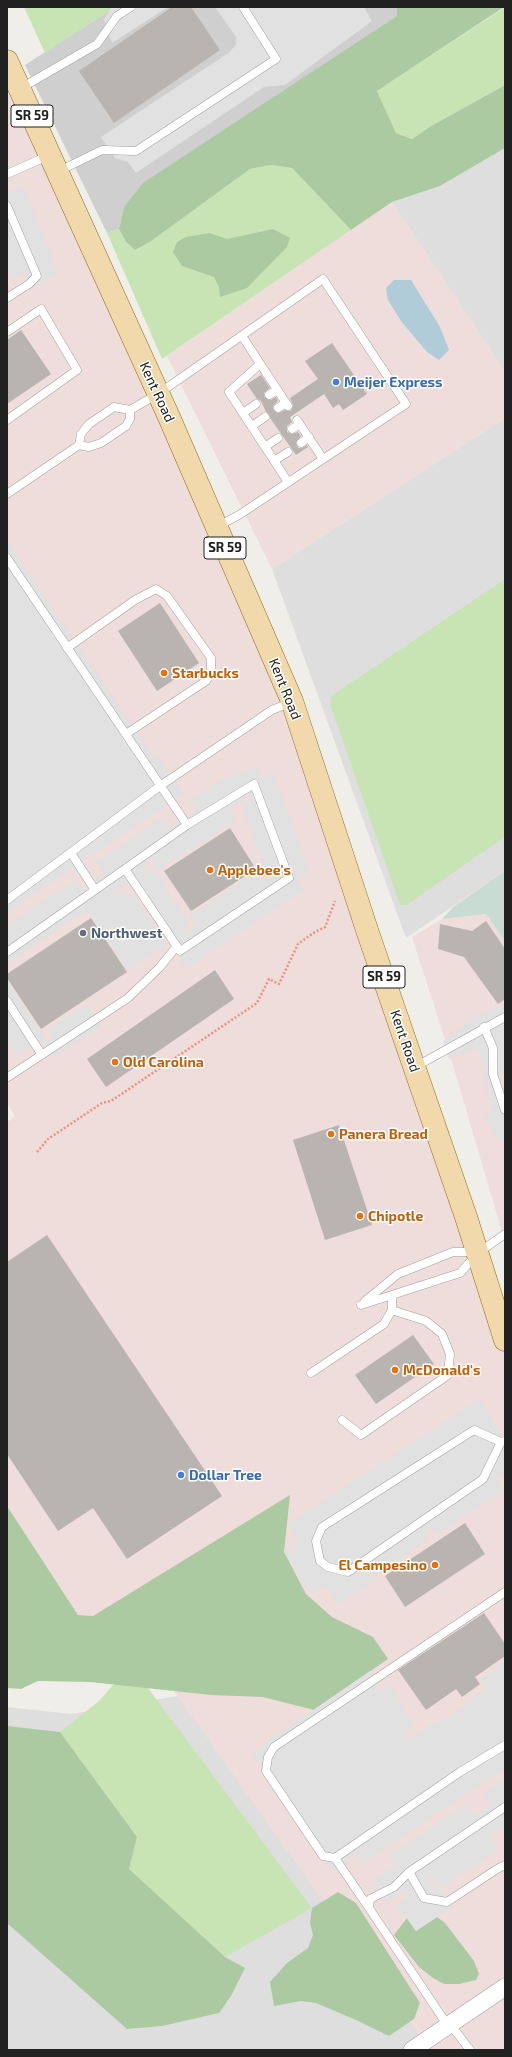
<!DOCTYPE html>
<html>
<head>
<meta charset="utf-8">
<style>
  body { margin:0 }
  #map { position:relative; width:512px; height:2057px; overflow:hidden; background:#f0eee9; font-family:"Exo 2",sans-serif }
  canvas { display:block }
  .frame { position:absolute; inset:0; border:8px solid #212121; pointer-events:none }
</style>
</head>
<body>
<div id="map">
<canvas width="512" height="2057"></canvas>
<div class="frame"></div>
</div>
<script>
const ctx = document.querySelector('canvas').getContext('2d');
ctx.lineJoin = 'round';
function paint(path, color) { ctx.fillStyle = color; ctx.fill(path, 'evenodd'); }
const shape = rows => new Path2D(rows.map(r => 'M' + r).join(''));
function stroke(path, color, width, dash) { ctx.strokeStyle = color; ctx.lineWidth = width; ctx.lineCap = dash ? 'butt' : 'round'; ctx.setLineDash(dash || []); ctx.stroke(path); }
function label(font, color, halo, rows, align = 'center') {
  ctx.font = font + ' "Exo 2",sans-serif'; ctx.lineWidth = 3; ctx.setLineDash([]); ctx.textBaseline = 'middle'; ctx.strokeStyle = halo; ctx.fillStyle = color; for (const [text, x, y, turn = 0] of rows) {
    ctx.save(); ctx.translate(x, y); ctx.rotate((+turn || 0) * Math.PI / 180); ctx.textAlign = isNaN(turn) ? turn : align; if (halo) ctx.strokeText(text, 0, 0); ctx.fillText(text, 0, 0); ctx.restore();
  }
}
paint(shape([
  [505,148,505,372,392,202,440,186],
  [505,418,505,871,406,938,272,569],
  [178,1696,424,2042,412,2050,7,2050,7,1707,71,1714]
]), '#dfdede');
paint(shape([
  [7,73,223,555,304,758,467,1227,505,1354,505,1979,421,2039,113,1605,93,1616,78,1615,7,1506,7,1122,15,1116,7,1103],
  [392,202,505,372,505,418,272,569,167,356],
  [486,914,505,941,505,1242,450,1055,412,937,442,919],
  [505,1993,505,2050,412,2050]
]), '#eeddda');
paint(shape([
  [115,7,397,7,398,16,124,207,119,229,107,233,25,65]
]), '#cfcfcf');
paint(shape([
  [24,7,115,7,45,53],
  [505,7,505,85,431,126,412,139,396,133,377,91],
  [271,165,292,168,351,230,162,359,107,233,119,229,126,242,135,250,150,242,250,169],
  [505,579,505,837,412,901,406,905,400,905,330,704,331,696],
  [114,1684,148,1688,312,1908,225,1957,129,1869,137,1837,60,1732,99,1701]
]), '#c8e4b5');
paint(shape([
  [397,7,504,7,377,91,396,133,412,139,431,126,505,85,505,148,440,186,392,202,351,230,292,168,271,165,250,169,150,242,135,250,126,242,119,229,124,207,143,183,397,16],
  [273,229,290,238,287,247,247,288,220,297,219,287,214,277,182,266,173,252,177,242,186,237,209,233,227,239],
  [290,1495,284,1552,306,1594,332,1617,373,1637,388,1659,314,1710,263,1697,211,1695,90,1682,38,1681,21,1689,7,1688,7,1506,78,1615,93,1616],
  [7,1726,60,1732,137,1837,129,1869,225,1957,245,1968,231,1996,219,2013,162,2026,127,2029,7,1923],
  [338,1892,356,1903,420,2003,414,2019,389,2036,356,2020,316,2003,301,2001,274,2006,270,1982,287,1963,308,1948,313,1935,310,1923,312,1908],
  [437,1917,445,1923,474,1961,479,1974,476,1980,459,1984,444,1984,433,1978,419,1967,394,1935,407,1918,416,1931]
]), '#abcaa2');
paint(shape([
  [505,871,505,941,486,914,442,919,453,907]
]), '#c8dcd4');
paint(shape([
  [112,7,168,7,112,43,104,19],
  [215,7,364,7,372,21,285,85,264,87,136,173,128,162,115,158,101,137,230,52,236,44,236,37],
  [23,186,58,272,32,290,25,273,12,279,7,267,7,192],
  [7,542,150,751,159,756,184,794,7,912],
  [255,768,261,778,274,774,310,874,298,878,304,890,186,969,131,883,128,883,116,891,117,894,133,894,166,945,128,970,90,914,82,913,7,964,7,925,76,880,84,890,87,889,88,887,87,883,104,873,96,862,162,817,170,828,174,826,176,823,195,811,196,808,191,799,223,779],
  [249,797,251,802,242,808,266,872,276,869,278,870,262,882,255,872,190,916,197,926,186,932,184,927,189,923,154,869,147,873,145,871,144,866,152,861,159,871,236,819,229,809],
  [7,982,46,1041,54,1036,49,1029,86,1004,100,1027,55,1057,46,1041,29,1048,18,1056,7,1039],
  [505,1004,505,1073,501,1071,503,1087,505,1091,505,1149,484,1117,492,1111,486,1091,480,1053,476,1049,449,1059,443,1041,480,1014],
  [480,1398,505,1442,505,1472,497,1478,502,1491,437,1534,431,1529,424,1533,428,1540,379,1573,367,1586,338,1603,324,1585,311,1594,284,1552,299,1542,287,1525],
  [505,1662,505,1768,362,1863,354,1852,349,1861,334,1871,322,1858,253,1756,255,1750,370,1671,378,1691,389,1685,414,1725,404,1733,410,1742,417,1733,432,1723,437,1724,467,1704,466,1701,486,1689,479,1679],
  [505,1779,505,1827,490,1837,498,1850,440,1888,432,1876,429,1875,427,1880,436,1889,444,1892,452,1907,416,1931,397,1905,407,1898,405,1892,402,1892,388,1902,372,1880,395,1866,389,1856,465,1805,473,1816,490,1806,482,1793]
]), '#e1e1e1');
paint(shape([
  [394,280,411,280,440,327,449,350,439,360,427,352,401,321,388,300,386,288]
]), '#afccd8');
paint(shape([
  [172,7,191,7,220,50,114,123,79,71],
  [21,330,51,374,7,404,7,340],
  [332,343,367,394,343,410,339,404,333,408,324,394,290,417,292,422,287,426,287,432,292,434,298,432,301,436,296,443,298,448,302,448,307,445,308,447,296,455,270,418,269,414,266,412,261,401,257,399,247,384,261,375,270,388,264,393,265,398,270,400,276,397,278,401,273,406,274,411,278,413,285,410,291,411,293,405,290,398,318,379,305,361],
  [160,603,199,663,157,691,118,631],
  [230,828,256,869,191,911,164,871],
  [91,918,127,972,41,1029,7,978,7,974],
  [486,921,505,949,505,999,498,1004,464,957,438,949,440,924,472,931],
  [215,970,234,999,106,1087,87,1059],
  [339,1125,372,1225,325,1240,293,1140],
  [47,1235,222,1496,127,1559,93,1508,58,1531,7,1454,7,1262],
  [413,1335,434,1364,376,1404,355,1375],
  [465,1523,485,1554,405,1607,385,1576],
  [484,1613,505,1644,505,1656,475,1677,480,1684,462,1697,456,1689,426,1710,398,1670]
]), '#b9b4af');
const service = shape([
  [21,88,97,44,117,16,131,7],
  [59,171,102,150,136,151,276,59,243,7],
  [7,174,50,155],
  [7,206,37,276,29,284,7,298],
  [7,332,41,309,77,370,7,420],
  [242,336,288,406],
  [260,364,229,392,288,482],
  [269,395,277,390],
  [278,408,286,403],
  [243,413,256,404],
  [297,420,323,459],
  [252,426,265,417],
  [292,429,300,424],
  [301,443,309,437],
  [79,445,81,434,89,424,114,407,130,410,158,394,323,279,406,404,239,515,218,526],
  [265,447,278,438],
  [274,461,288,452],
  [7,494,79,445,89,447,101,443,126,426,130,419,130,410],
  [7,558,187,825,125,869,180,951,289,878,254,784,187,825],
  [67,648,135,600,156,589,167,596,211,658,211,672,206,681,126,734],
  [71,853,95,890,125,869],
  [7,900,160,786,272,710,292,702],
  [7,952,95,890],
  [7,1001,42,1055],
  [484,1027,493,1048,493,1074,505,1110],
  [415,1067,505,1017],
  [8,1077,128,998,159,968,177,946],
  [365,1301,398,1274,453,1252,475,1252],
  [361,1305,460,1273,478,1253,505,1234],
  [311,1373,384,1324,392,1310],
  [342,1420,361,1435,448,1375,450,1354,442,1334,426,1321,392,1310,392,1295],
  [501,1442,474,1430,322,1527,316,1541,320,1561,328,1567,348,1572,483,1479,501,1442,505,1441],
  [505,1592,274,1747,268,1757,266,1771,323,1856,335,1858,460,1772,505,1745],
  [335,1858,369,1908],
  [409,1872,424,1898,447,1902,497,1869,505,1865],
  [450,2024,470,2050],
  [448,2026,369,1908,370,1899,394,1887,409,1872,505,1807]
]);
const minor = shape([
  [412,2050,505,1987]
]);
const primary = shape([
  [7,61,169,417,292,701,368,933,466,1217,505,1340]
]);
stroke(service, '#a2a2a2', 9);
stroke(minor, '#a2a2a2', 18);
stroke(primary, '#8c6d12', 23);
stroke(shape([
  [37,1152,48,1139,102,1103,111,1101,257,1003,269,979,279,984,298,944,315,932,325,927,335,901]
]), '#ea9380', 2.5, [2, 2]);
stroke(service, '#fff', 8);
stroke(minor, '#fff', 17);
stroke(primary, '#f2d9ac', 22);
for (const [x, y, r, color] of [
  [336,382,4,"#3f7fe0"],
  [164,673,4,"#e8710a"],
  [210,870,4,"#e8710a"],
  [83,933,4,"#5c6f8a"],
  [115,1062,4,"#e8710a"],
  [331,1134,4,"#e8710a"],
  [360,1216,4,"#e8710a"],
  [395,1370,4,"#e8710a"],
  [181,1475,4,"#3f7fe0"],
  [435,1565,4,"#e8710a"]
]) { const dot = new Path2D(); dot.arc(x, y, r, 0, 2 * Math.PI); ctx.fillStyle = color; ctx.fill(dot); stroke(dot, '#fff', 1.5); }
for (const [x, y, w] of [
  [32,116,42],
  [225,548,42],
  [384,977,42]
]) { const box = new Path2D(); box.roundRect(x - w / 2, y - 11, w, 22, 3); ctx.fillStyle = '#fff'; ctx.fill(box); stroke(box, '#212121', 1); }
label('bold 13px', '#212121', null, [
  ["SR 59",32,116],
  ["SR 59",225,548],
  ["SR 59",384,977]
]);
label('bold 14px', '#366cbe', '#fff', [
  ["Meijer Express",344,382],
  ["Dollar Tree",189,1475]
], 'left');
label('14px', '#212121', '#fff', [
  ["Kent Road",157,392,65],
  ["Kent Road",285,689,68],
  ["Kent Road",405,1041,71]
]);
label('bold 14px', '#c56008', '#fff', [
  ["Starbucks",172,673],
  ["Applebee's",218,870],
  ["Old Carolina",123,1062],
  ["Panera Bread",339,1134],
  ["Chipotle",368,1216],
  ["McDonald's",403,1370],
  ["El Campesino",427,1565,"right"]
], 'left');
label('bold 14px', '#4e5e75', '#fff', [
  ["Northwest",91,933]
], 'left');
</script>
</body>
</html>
